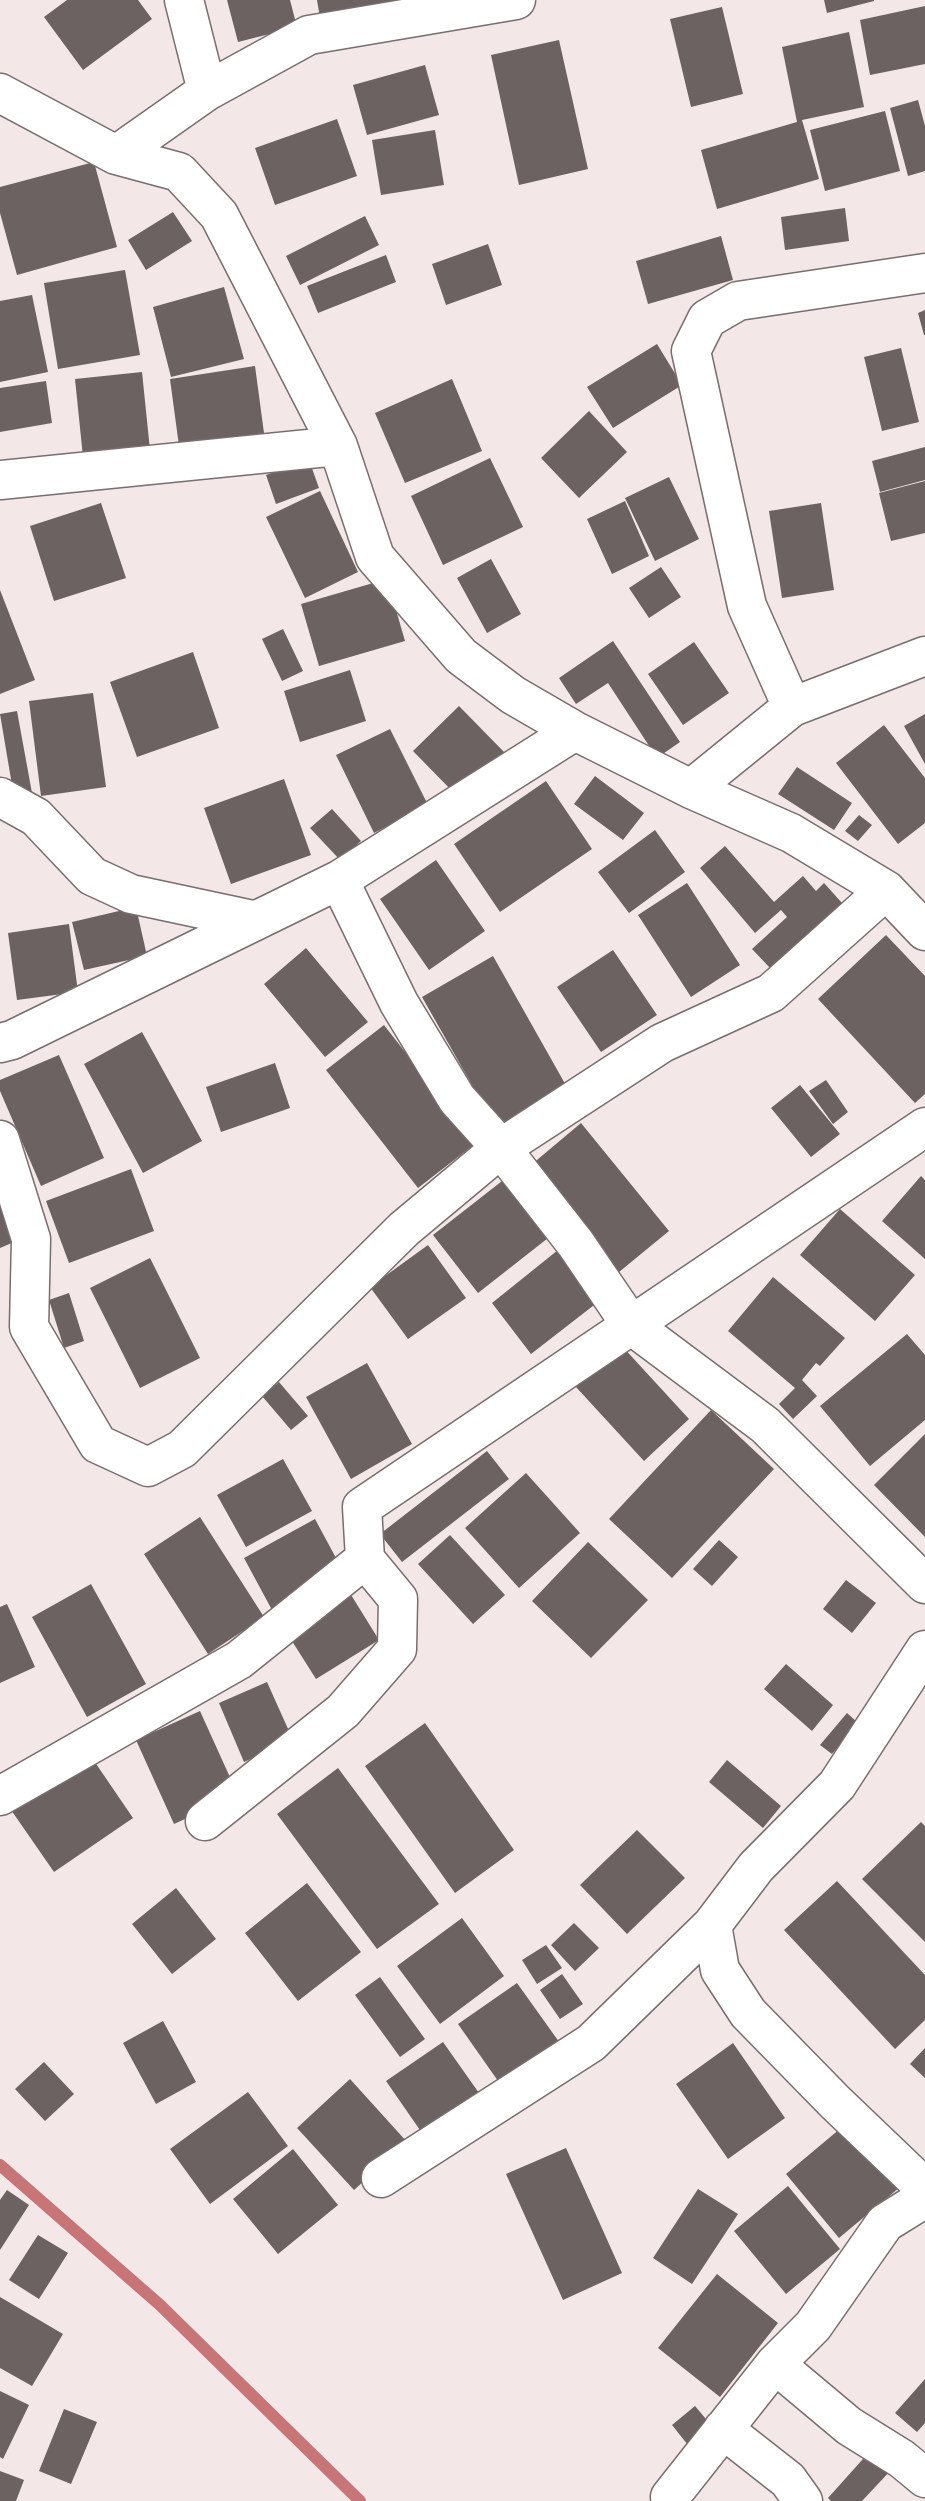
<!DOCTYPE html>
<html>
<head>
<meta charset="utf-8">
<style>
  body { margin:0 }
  canvas { display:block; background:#f3e7e7 }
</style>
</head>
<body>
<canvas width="925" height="2501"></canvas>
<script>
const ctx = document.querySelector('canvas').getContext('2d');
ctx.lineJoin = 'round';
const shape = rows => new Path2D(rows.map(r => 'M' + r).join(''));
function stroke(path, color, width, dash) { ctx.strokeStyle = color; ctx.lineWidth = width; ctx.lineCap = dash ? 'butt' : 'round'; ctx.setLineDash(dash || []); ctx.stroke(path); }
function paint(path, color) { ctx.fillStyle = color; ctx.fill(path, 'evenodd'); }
stroke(shape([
  [0,2165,160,2305,360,2501]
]), '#c87578', 12);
paint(shape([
  [67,0,138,0,152,19,83,70,44,17],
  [227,0,290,0,297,27,238,42],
  [317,0,406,0,320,18],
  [824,0,874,0,874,1,827,13],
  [925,6,925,64,870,75,860,20],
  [722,7,743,94,691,107,670,19],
  [849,32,864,107,802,120,819,179,717,209,701,150,797,122,782,47],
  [559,40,588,169,519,185,491,55],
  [425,65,439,115,367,135,353,85],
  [918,100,925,126,925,171,908,176,890,108],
  [885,111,900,171,825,191,810,130],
  [337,119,357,176,275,205,255,148],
  [435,130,444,185,381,195,372,140],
  [94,162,117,247,17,275,0,213,0,187],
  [845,208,849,241,785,250,781,217],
  [173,212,192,241,146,270,128,240],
  [365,216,379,245,300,285,286,256],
  [721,236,733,280,648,304,636,261],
  [488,244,502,285,446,305,432,264],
  [386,255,396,282,318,313,307,286],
  [125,270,140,355,58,369,44,283],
  [224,287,244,359,171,377,153,307],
  [32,295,48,372,0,382,0,301],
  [925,310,925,335,924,335,918,313],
  [657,344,682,385,613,428,587,387],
  [901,348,919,422,882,431,864,357],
  [255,366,264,433,179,446,170,379],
  [142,372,150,450,83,457,75,379],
  [452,379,482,451,405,483,375,413],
  [46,381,52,423,0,432,0,388],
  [589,411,627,452,579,498,541,458],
  [925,447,925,480,880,492,872,461],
  [490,458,523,527,443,565,411,496],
  [309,460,319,488,276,504,266,475],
  [669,477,699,539,655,561,625,498],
  [925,481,925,533,891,541,879,493],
  [320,491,358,572,305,598,266,517],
  [625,501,649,556,612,574,587,519],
  [101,503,126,578,54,601,30,526],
  [821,503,834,590,782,598,769,511],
  [491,559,521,614,487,633,457,578],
  [661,567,681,597,649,618,629,588],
  [387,579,405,641,319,666,301,604],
  [0,590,35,680,0,694],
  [283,629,303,671,282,681,262,639],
  [613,641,680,742,657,758,608,683,576,704,559,678],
  [694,642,729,693,683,725,648,674],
  [193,652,219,728,137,757,110,682],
  [350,670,366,721,300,742,284,691],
  [93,693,106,787,41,796,29,701],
  [459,706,504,752,458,797,413,751],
  [17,711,32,793,14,797,0,714],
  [925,714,925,764,904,726],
  [884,725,925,778,925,823,898,844,836,763],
  [390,729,428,805,374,833,336,755],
  [797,767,852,803,834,830,778,794],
  [595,776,644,813,623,840,574,804],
  [284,779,311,855,231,884,204,808],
  [546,781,592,849,500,912,454,844],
  [332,809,361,841,340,860,310,828],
  [859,815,872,825,858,841,845,831],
  [655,830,685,872,629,913,598,872],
  [725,846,774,902,803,876,816,891,824,883,842,903,771,969,752,949,787,917,781,910,755,933,700,868],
  [436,860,485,931,429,970,380,899],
  [687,883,740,965,691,997,638,915],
  [136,907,147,956,84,970,72,922],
  [69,924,78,992,17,1000,8,933],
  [886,935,925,976,925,1094,915,1103,818,999],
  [306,948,368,1022,325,1057,264,984],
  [613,950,657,1015,601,1052,557,987],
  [493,956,568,1089,497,1129,422,997],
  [384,1025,476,1143,418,1188,326,1070],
  [142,1032,202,1141,143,1173,84,1064],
  [59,1055,104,1158,41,1186,0,1091,0,1080],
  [275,1063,290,1108,221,1132,206,1087],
  [826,1080,848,1112,833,1124,809,1091],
  [800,1085,840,1134,811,1157,771,1108],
  [581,1123,669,1231,619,1272,531,1165],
  [131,1169,154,1231,69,1263,46,1201],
  [511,1174,557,1231,478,1293,433,1235],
  [921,1176,925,1180,925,1259,882,1221],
  [0,1180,21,1239,0,1248],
  [840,1209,915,1275,875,1321,800,1255],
  [428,1245,466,1298,408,1339,370,1287],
  [558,1250,598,1302,531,1354,492,1303],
  [150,1258,200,1358,140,1388,90,1288],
  [773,1277,845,1338,820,1366,816,1363,802,1380,817,1396,793,1419,779,1404,795,1388,728,1331],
  [69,1293,84,1341,64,1348,49,1300],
  [907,1334,925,1355,925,1420,870,1466,820,1406],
  [621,1345,689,1419,644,1461,576,1387],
  [367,1363,412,1444,351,1479,306,1397],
  [279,1382,308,1416,291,1430,262,1396],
  [711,1410,774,1469,672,1578,609,1519],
  [925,1434,925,1537,874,1485],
  [487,1451,509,1479,402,1562,380,1534],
  [283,1459,312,1511,246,1547,217,1495],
  [526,1473,580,1533,519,1588,465,1528],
  [200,1517,264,1617,208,1654,144,1554],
  [315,1519,343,1571,272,1610,244,1558],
  [450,1535,505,1595,473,1624,418,1564],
  [719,1540,738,1557,712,1586,693,1569],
  [588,1542,648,1600,591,1658,532,1601],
  [846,1580,876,1603,852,1633,823,1609],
  [91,1584,146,1684,87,1717,32,1617],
  [348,1590,379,1640,316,1679,285,1630],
  [7,1604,35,1667,0,1683,0,1607],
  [786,1664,833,1705,812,1731,764,1689],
  [267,1682,293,1740,244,1762,219,1703],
  [200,1711,238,1795,174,1824,136,1740],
  [847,1713,858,1723,832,1754,820,1745],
  [425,1723,514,1850,455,1893,365,1766],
  [88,1752,133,1818,54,1872,9,1807],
  [727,1760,781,1806,763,1828,709,1782],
  [338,1768,439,1904,377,1949,277,1814],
  [921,1822,925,1826,925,1942,862,1879],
  [637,1830,685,1878,627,1934,580,1885],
  [837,1881,925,1975,925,2020,895,2049,784,1930],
  [307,1883,361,1952,298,2001,245,1933],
  [176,1888,216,1939,172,1974,132,1924],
  [462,1918,504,1976,440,2024,397,1966],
  [574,1923,599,1948,575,1971,551,1945],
  [546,1945,562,1968,537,1984,522,1960],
  [562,1974,583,2004,560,2019,540,1990],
  [380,1977,425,2039,400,2057,355,1995],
  [517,1983,562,2046,503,2088,458,2024],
  [163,2021,196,2082,156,2104,123,2043],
  [443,2042,479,2093,422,2133,386,2081],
  [733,2043,785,2118,728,2159,676,2084],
  [925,2048,925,2078,910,2064],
  [44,2062,74,2094,45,2121,15,2089],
  [350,2079,407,2142,354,2190,297,2128],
  [248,2092,288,2146,210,2204,170,2149],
  [847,2123,900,2187,839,2238,786,2174],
  [566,2148,622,2273,563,2300,506,2174],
  [293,2149,338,2205,278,2254,233,2199],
  [788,2186,840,2249,786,2294,734,2231],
  [698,2189,738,2214,692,2284,653,2258],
  [7,2190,29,2205,0,2250,0,2200],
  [38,2235,68,2253,39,2299,9,2280],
  [717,2274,778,2323,720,2397,658,2348],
  [0,2297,63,2334,32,2386,0,2368],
  [925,2379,925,2423,917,2432,895,2413],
  [0,2391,29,2405,3,2459,0,2457],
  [695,2406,716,2431,692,2450,672,2425],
  [64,2409,97,2422,71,2484,39,2471],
  [871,2450,892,2469,862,2501,831,2501,828,2498],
  [0,2471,24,2480,16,2501,0,2501]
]), '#6c6262');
const minor = shape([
  [184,0,207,91],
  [0,93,116,155,179,172,219,215,338,446,375,557,461,656,513,695,575,731,691,789,791,833,886,890,925,931],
  [116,155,207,91,309,35,516,0],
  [0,480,338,446],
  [792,707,747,606,691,351,707,319,738,301,925,273],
  [691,789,792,707,925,656],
  [0,797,36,817,92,876,131,894,253,920],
  [339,880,399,1003,457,1099,501,1148,576,1244,631,1325,765,1425,925,1584],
  [0,1043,12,1040,339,880,575,731],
  [0,1140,31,1239,29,1327,98,1444,148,1467,182,1449,404,1229,501,1148,662,1043,771,993,886,890],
  [925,1650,837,1785,756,1867,712,1925,720,1970,748,2013,835,2102,925,2188],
  [0,1796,239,1660,365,1559,362,1507,925,1127],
  [205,1821,343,1711,397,1649,398,1599,365,1559],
  [381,2178,591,2043,712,1925],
  [775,2364,849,2426,902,2459,925,2478],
  [723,2429,788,2480,803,2501],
  [670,2497,775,2364,813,2326,885,2223,925,2198]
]);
stroke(minor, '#796e6e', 41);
stroke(minor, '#fff', 38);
</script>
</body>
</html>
